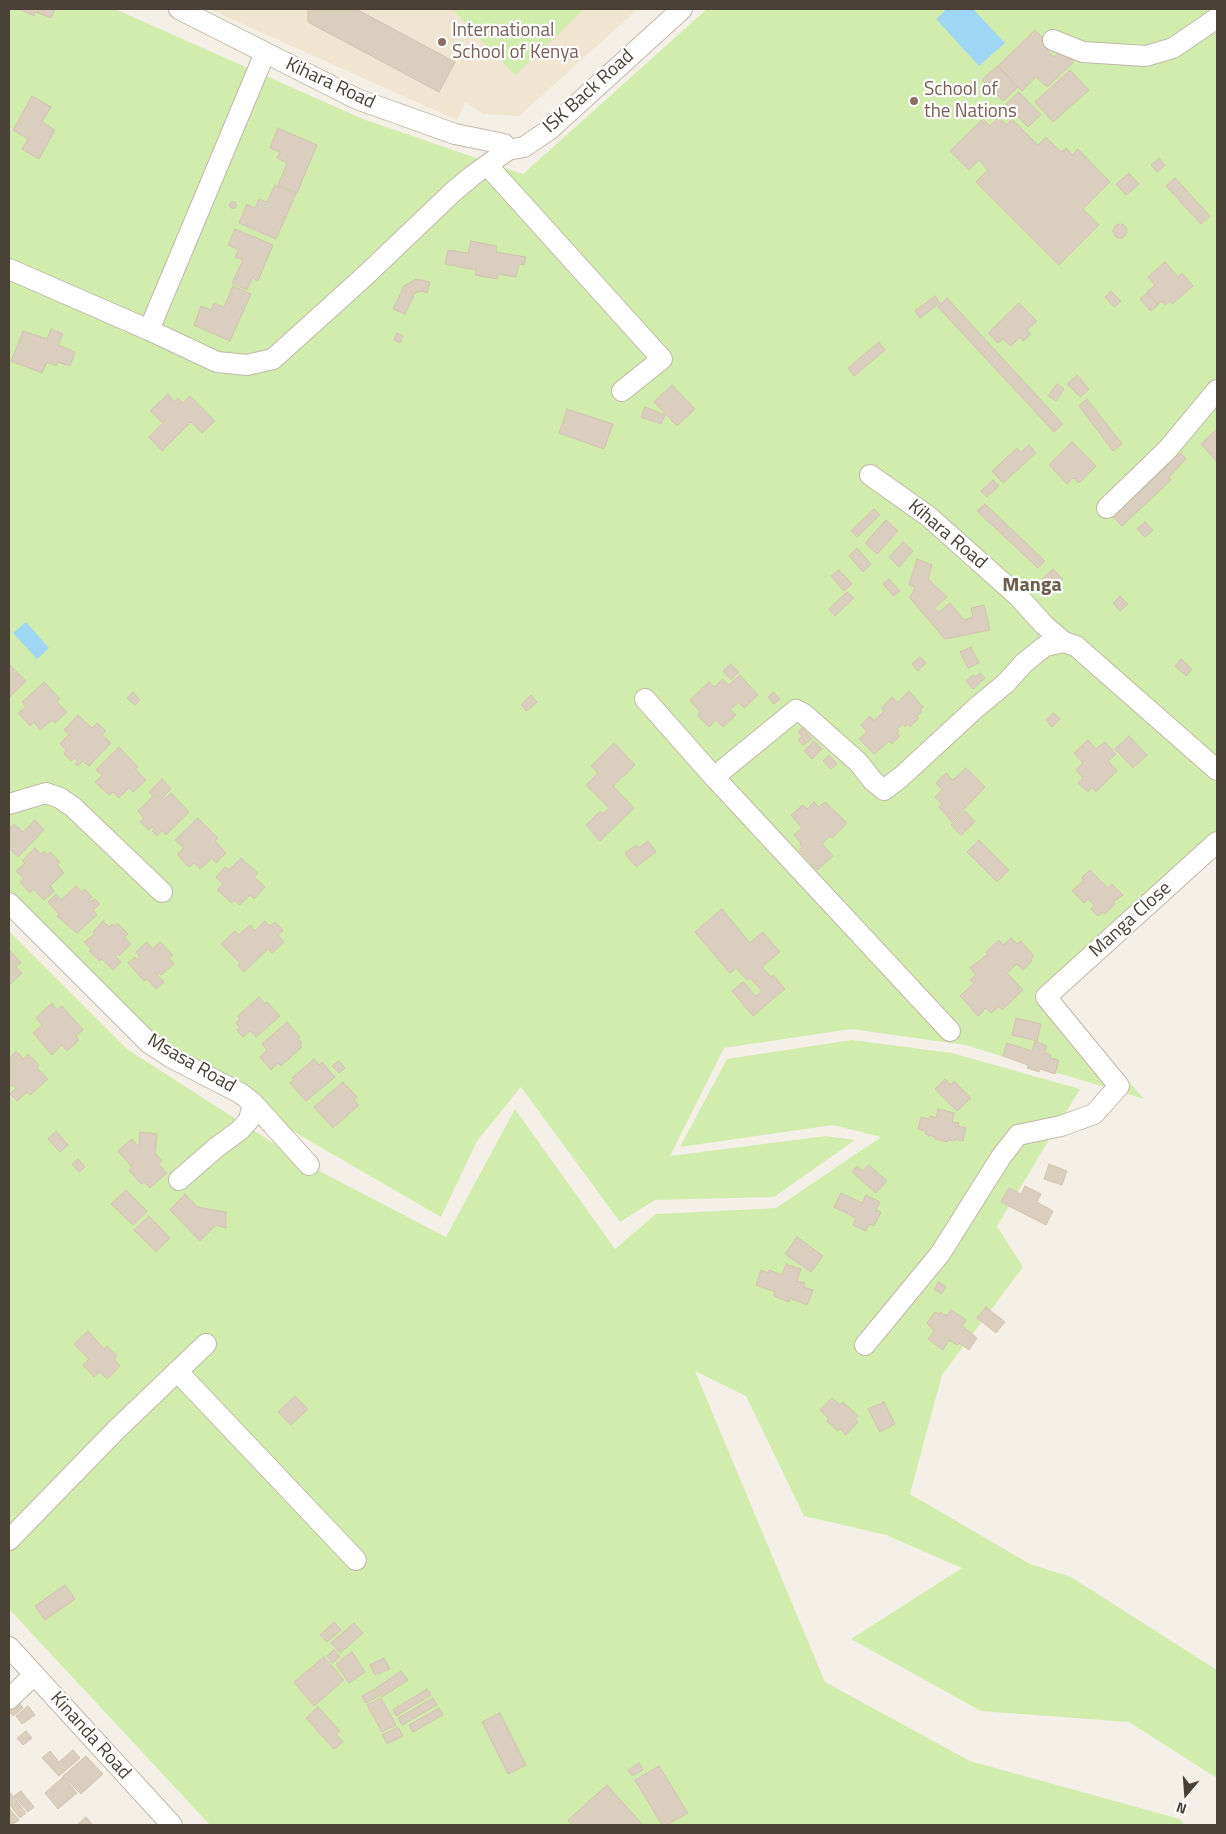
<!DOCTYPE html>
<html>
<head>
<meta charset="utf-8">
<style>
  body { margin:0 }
  #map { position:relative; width:1226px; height:1834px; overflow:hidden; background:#f5f0e7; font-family:"Titillium Web",sans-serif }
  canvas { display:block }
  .frame { position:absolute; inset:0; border:10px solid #494036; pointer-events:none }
  .north { position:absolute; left:1161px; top:1769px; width:50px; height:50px; -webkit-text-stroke:4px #fff; paint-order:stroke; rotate:198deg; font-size:14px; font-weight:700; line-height:20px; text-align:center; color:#494036 }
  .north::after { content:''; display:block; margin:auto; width:18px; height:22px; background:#494036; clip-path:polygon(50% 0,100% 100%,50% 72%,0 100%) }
</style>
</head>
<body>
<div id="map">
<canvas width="1226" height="1834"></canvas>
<div class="frame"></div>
<div class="north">N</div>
</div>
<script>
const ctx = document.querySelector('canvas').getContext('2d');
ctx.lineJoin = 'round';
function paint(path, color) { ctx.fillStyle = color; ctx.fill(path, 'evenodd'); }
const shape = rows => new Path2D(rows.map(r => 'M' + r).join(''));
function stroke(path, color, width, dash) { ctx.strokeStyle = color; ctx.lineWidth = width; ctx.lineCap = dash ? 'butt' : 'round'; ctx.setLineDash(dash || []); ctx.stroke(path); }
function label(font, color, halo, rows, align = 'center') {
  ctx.font = font + ' "Titillium Web",sans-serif'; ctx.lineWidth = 4.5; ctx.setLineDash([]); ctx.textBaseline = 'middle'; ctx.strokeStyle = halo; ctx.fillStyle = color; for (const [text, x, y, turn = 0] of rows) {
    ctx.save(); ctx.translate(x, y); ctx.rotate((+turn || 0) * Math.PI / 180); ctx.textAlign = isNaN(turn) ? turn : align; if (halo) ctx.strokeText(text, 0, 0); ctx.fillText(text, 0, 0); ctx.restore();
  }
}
paint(shape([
  [209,9,638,9,519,116,483,114,465,102,457,120]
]), '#efe5d0');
paint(shape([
  [9,9,115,9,363,119,523,174,707,9,1217,9,1217,838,1057,998,1144,1099,965,1045,851,1029,724,1048,670,1156,826,1136,855,1140,774,1197,655,1200,620,1222,521,1087,477,1141,441,1217,132,1038,9,917],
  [452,9,585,9,515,75],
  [9,931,127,1049,306,1164,446,1237,515,1109,615,1249,656,1214,776,1208,881,1137,833,1125,680,1147,727,1059,852,1040,952,1053,1080,1089,997,1226,1023,1267,942,1375,910,1494,1030,1564,1071,1577,1217,1670,1217,1778,1129,1722,981,1711,851,1639,962,1568,886,1535,804,1516,746,1396,695,1371,825,1682,970,1761,1180,1819,1185,1825,210,1825,9,1609]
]), '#d2ecae');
paint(shape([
  [947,9,973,9,1005,43,979,66,936,19],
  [26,622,49,648,37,659,13,633]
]), '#a0d6f5');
const building = shape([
  [19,9,55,9,51,18,35,12,34,16,19,9],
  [308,9,356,9,455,62,439,92,308,22,308,9],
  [1035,30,1051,46,1047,50,1054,57,1062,50,1074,62,1047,87,1036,77,1022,91,998,66,1035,30],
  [997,66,1018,87,1003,101,982,80,997,66],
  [1070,70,1089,90,1053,122,1035,102,1070,70],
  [1019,92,1041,115,1028,127,1006,104,1019,92],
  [32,96,51,107,42,122,55,130,39,159,22,149,28,139,13,130,32,96],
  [986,104,992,110,986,115,980,109,986,104],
  [999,117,1006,125,1012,119,1038,145,1046,137,1061,152,1066,148,1072,155,1078,149,1110,182,1083,209,1099,225,1059,265,976,182,988,170,979,160,969,170,950,151,983,119,990,126,999,117],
  [278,128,317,145,297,193,278,185,287,163,277,158,280,152,270,148,278,128],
  [1159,158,1165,165,1157,172,1151,165,1159,158],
  [1129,173,1139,184,1126,195,1116,184,1129,173],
  [1175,178,1210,216,1201,224,1166,186,1175,178],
  [275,185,296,194,276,239,239,223,247,204,255,208,259,199,267,202,275,185],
  '229.5 205a3.5 3.5 0 1 1 7 0a3.5 3.5 0 1 1-7 0Z',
  '1113 231a7 7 0 1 1 14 0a7 7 0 1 1-14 0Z',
  [235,229,273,245,258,281,252,278,247,290,232,283,243,260,235,257,239,250,228,245,235,229],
  [471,241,497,246,496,252,526,257,524,265,519,264,516,277,498,274,497,279,475,275,476,270,445,264,448,250,468,253,471,241],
  [1165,262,1178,277,1182,273,1193,286,1172,304,1170,301,1165,305,1162,301,1158,304,1147,292,1155,285,1148,277,1165,262],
  [416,279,430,282,427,293,421,291,415,293,405,314,393,309,404,286,416,279],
  [233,286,251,294,230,341,194,325,201,306,211,310,214,303,224,307,233,286],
  [1111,291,1121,301,1114,307,1105,297,1111,291],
  [1147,293,1158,305,1151,311,1140,299,1147,293],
  [935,296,940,303,920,318,915,311,935,296],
  [947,298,1063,424,1054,432,938,307,947,298],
  [1019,303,1037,321,1027,330,1031,334,1023,341,1020,337,1011,346,1003,339,998,343,988,333,1019,303],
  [51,329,63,334,58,345,75,352,70,366,58,362,56,366,47,362,42,373,11,361,23,331,47,339,51,329],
  [397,333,403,336,400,343,394,340,397,333],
  [879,342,885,350,854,376,848,368,879,342],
  [1077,375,1089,389,1080,397,1067,384,1077,375],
  [1057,384,1064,389,1056,401,1048,396,1057,384],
  [672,385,695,409,677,426,654,402,672,385],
  [168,394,175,402,178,398,183,403,190,396,215,421,202,433,191,422,162,451,149,437,163,423,150,411,168,394],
  [1087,399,1122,444,1113,451,1079,406,1087,399],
  [645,407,665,415,661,424,641,417,645,407],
  [567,409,613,424,604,449,559,433,567,409],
  [1217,429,1217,462,1201,444,1217,429],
  [1072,442,1096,466,1079,483,1073,478,1067,484,1049,465,1072,442],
  [1029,445,1036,453,1003,483,992,471,1017,448,1021,452,1029,445],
  [1181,453,1186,459,1169,477,1171,480,1122,526,1113,517,1181,453],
  [993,480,999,486,987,497,981,491,993,480],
  [985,504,1045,561,1038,568,977,511,985,504],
  [874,509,880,515,857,537,851,531,874,509],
  [886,520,898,531,877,554,865,543,886,520],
  [1145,522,1153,530,1145,537,1137,529,1145,522],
  [903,542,913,551,899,567,889,557,903,542],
  [857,548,871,564,863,572,849,556,857,548],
  [917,559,932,565,928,579,947,597,934,608,939,612,950,603,964,620,973,617,971,608,984,605,990,630,945,639,910,598,915,587,909,585,917,559],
  [1053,569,1063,579,1044,597,1034,587,1053,569],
  [839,570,852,584,844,591,831,576,839,570],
  [889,579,900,591,894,596,883,584,889,579],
  [847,592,854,598,835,616,829,609,847,592],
  [1120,596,1128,604,1120,611,1113,603,1120,596],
  [971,647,979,663,968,668,960,652,971,647],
  [920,657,926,663,918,671,912,664,920,657],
  [1181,659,1192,669,1186,676,1175,666,1181,659],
  [9,664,26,681,9,698,9,664],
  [731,664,739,672,731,680,723,671,731,664],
  [980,673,985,678,973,689,966,681,973,675,976,677,980,673],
  [740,675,758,695,744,708,739,702,730,710,736,715,723,727,716,720,709,727,697,715,700,712,690,700,709,682,714,687,723,679,729,685,740,675],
  [44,682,60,699,57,702,67,712,55,723,52,720,40,730,34,722,30,726,18,713,26,707,22,702,44,682],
  [909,691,923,707,920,710,922,712,917,716,919,718,910,727,908,724,905,727,903,724,897,729,899,732,897,733,900,736,892,744,889,741,874,754,859,739,867,732,861,725,870,716,874,721,884,711,881,708,892,697,897,703,909,691],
  [133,692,140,700,135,705,127,698,133,692],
  [773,692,780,699,774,704,768,697,773,692],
  [531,695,537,702,527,711,521,705,531,695],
  [1054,713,1060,719,1052,727,1046,720,1054,713],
  [78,715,92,728,97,723,106,731,102,735,111,743,89,766,83,761,78,766,75,764,78,761,74,758,71,761,64,754,66,750,60,744,69,734,64,730,78,715],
  [802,728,812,739,803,745,798,740,802,736,798,732,802,728],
  [1129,736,1147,755,1133,768,1115,749,1129,736],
  [1088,740,1096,749,1105,742,1116,754,1108,761,1117,771,1096,792,1092,787,1088,792,1078,783,1083,778,1076,770,1083,763,1074,753,1088,740],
  [814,741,822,749,812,759,804,751,814,741],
  [614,743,635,765,613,786,634,808,600,841,586,825,600,811,603,814,609,808,586,785,598,773,591,766,614,743],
  [119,747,138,767,135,769,146,780,133,792,129,788,119,798,113,792,109,795,95,782,102,775,96,770,119,747],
  [829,755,837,764,831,769,823,761,829,755],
  [966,768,985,787,952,822,939,807,942,804,935,797,942,790,936,783,946,773,953,780,966,768],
  [162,779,171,789,164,796,166,798,171,793,189,812,166,835,162,830,157,836,152,831,155,829,152,827,149,830,140,822,144,818,138,811,153,796,149,792,162,779],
  [814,802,819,807,825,802,847,823,832,838,830,836,822,844,833,856,817,870,799,850,802,847,800,844,801,843,794,835,802,828,791,815,803,805,807,809,814,802],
  [965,811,975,822,961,835,951,825,965,811],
  [198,818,218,838,215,841,226,853,216,863,212,858,200,869,194,863,189,867,177,854,184,848,175,840,198,818],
  [35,820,44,830,18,857,9,848,9,825,11,828,14,824,23,832,35,820],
  [979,840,1009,870,997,882,967,852,979,840],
  [648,841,656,852,636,867,625,853,636,845,639,848,648,841],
  [35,848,41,854,44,851,47,855,50,852,60,862,57,865,64,873,50,886,54,891,44,900,33,889,30,893,20,882,24,879,16,871,25,863,22,861,35,848],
  [241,858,258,873,254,877,265,887,254,899,250,895,240,905,234,900,232,903,217,890,223,884,216,877,225,867,229,870,241,858],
  [1090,870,1108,888,1112,884,1123,895,1113,902,1115,904,1105,914,1103,912,1098,916,1091,909,1094,905,1088,899,1084,903,1072,891,1084,880,1081,878,1090,870],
  [76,886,82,892,85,889,92,897,89,899,91,901,95,899,100,904,93,910,97,915,77,933,57,916,59,914,48,902,56,894,61,900,76,886],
  [722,909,750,943,763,932,780,952,762,967,771,977,773,975,785,989,753,1016,732,991,743,982,756,996,762,991,750,978,747,980,736,968,730,973,695,932,722,909],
  [103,921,109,927,112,924,114,926,117,923,128,934,124,937,131,944,119,956,117,954,115,956,121,962,113,970,102,959,100,961,89,951,91,949,84,942,95,934,93,932,103,921],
  [265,921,270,926,275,922,283,930,278,935,284,942,272,953,268,949,244,972,238,965,240,963,221,944,235,931,239,935,250,925,255,931,265,921],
  [1011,938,1017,944,1021,941,1034,956,1031,959,1032,961,1023,970,1017,964,1007,973,1023,990,1002,1010,999,1006,991,1013,986,1008,978,1016,960,996,974,983,970,980,976,975,970,968,988,954,986,952,999,940,1003,945,1011,938],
  [147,942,153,949,160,942,173,955,169,958,174,964,161,975,160,973,157,975,164,982,156,989,147,979,144,981,128,963,135,957,137,960,140,957,136,952,147,942],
  [9,949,21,963,16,967,22,973,9,985,9,949],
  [259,997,265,1004,267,1002,280,1016,256,1037,250,1031,243,1037,237,1030,240,1028,236,1023,240,1019,238,1016,259,997],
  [52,1003,57,1010,62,1006,83,1030,76,1036,79,1040,67,1051,62,1045,52,1055,33,1033,42,1025,36,1018,52,1003],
  [1016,1018,1041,1024,1037,1041,1012,1035,1016,1018],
  [287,1022,300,1037,298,1038,302,1043,300,1044,302,1047,281,1066,278,1063,271,1070,260,1057,267,1050,262,1044,287,1022],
  [1035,1041,1047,1046,1045,1053,1051,1055,1050,1058,1059,1060,1055,1074,1040,1069,1039,1072,1027,1068,1028,1065,1003,1056,1007,1043,1032,1051,1035,1041],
  [16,1051,24,1059,28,1054,39,1065,37,1068,48,1079,30,1095,27,1092,17,1101,10,1094,16,1088,13,1085,11,1086,9,1084,9,1059,16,1051],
  [314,1059,319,1065,322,1062,335,1077,306,1101,290,1083,294,1080,292,1078,314,1059],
  [339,1061,345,1068,339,1073,332,1066,339,1061],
  [945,1079,951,1085,954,1081,971,1098,957,1111,935,1089,945,1079],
  [343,1082,357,1097,354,1100,359,1105,333,1128,314,1107,343,1082],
  [938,1109,954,1113,952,1122,959,1123,958,1126,966,1128,963,1141,955,1139,955,1141,948,1140,947,1142,935,1139,935,1137,925,1134,926,1131,918,1129,921,1117,929,1119,930,1116,936,1118,938,1109],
  [56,1131,68,1145,60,1152,48,1139,56,1131],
  [140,1132,157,1134,155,1153,162,1161,158,1164,167,1173,150,1188,145,1182,141,1184,129,1170,132,1167,118,1151,132,1139,139,1147,140,1132],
  [78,1159,85,1167,79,1172,72,1164,78,1159],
  [1049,1164,1067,1171,1062,1185,1044,1179,1049,1164],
  [869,1165,887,1181,876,1193,852,1172,857,1166,863,1171,869,1165],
  [1025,1186,1041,1194,1037,1202,1053,1211,1046,1225,1001,1202,1009,1188,1021,1194,1025,1186],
  [126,1190,147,1211,133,1225,111,1204,126,1190],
  [841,1193,862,1203,866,1195,880,1202,876,1210,881,1212,874,1226,869,1224,866,1231,853,1225,856,1218,834,1207,841,1193],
  [185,1194,197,1207,226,1212,226,1228,216,1225,200,1241,170,1210,185,1194],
  [149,1216,170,1238,156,1252,134,1230,149,1216],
  [797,1237,823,1256,811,1272,785,1254,797,1237],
  [786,1264,801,1269,797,1281,805,1283,803,1287,813,1290,807,1305,790,1298,789,1302,774,1296,775,1292,756,1285,761,1270,768,1273,769,1270,782,1275,786,1264],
  [939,1282,946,1287,941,1294,934,1289,939,1282],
  [986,1307,1005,1322,996,1333,977,1318,986,1307],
  [951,1310,966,1320,962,1326,977,1338,969,1350,959,1343,957,1345,949,1340,943,1350,928,1339,934,1331,927,1323,935,1312,939,1314,940,1312,947,1316,951,1310],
  [88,1331,104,1349,107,1346,117,1356,114,1359,120,1366,107,1379,100,1372,94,1377,83,1365,89,1359,74,1344,88,1331],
  [295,1396,308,1409,291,1425,278,1412,295,1396],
  [832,1398,840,1405,843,1402,858,1416,855,1419,858,1422,846,1435,840,1429,838,1431,827,1421,829,1419,820,1410,832,1398],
  [884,1402,895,1424,880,1432,868,1409,884,1402],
  [65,1585,75,1599,45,1620,35,1606,65,1585],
  [334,1622,341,1630,327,1642,320,1635,334,1622],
  [354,1623,363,1633,340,1653,331,1643,354,1623],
  [334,1650,340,1657,332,1663,327,1656,334,1650],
  [352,1652,365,1672,349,1683,336,1664,352,1652],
  [324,1657,344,1680,314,1706,294,1682,324,1657],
  [384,1658,390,1669,375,1675,370,1665,384,1658],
  [401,1671,408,1680,382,1697,376,1688,401,1671],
  [375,1689,379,1696,366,1703,362,1696,375,1689],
  [427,1689,431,1695,396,1716,393,1710,427,1689],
  [381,1698,396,1725,382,1732,367,1705,381,1698],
  [433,1698,437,1705,402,1725,398,1718,433,1698],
  [17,1700,23,1708,13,1716,9,1711,9,1707,17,1700],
  [28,1706,35,1715,22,1724,16,1716,28,1706],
  [318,1707,340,1731,336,1734,343,1742,334,1749,306,1718,318,1707],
  [439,1708,443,1715,413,1732,409,1725,439,1708],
  [500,1713,526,1765,508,1774,482,1722,500,1713],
  [398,1727,403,1736,387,1744,382,1735,398,1727],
  [26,1731,32,1738,23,1745,17,1738,26,1731],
  [73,1750,80,1758,59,1776,42,1758,50,1751,59,1762,73,1750],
  [86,1756,103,1774,81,1794,63,1776,86,1756],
  [639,1763,643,1770,632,1776,628,1770,639,1763],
  [659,1766,688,1813,667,1825,662,1825,635,1780,659,1766],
  [63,1777,77,1793,58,1809,45,1793,63,1777],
  [607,1785,643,1825,572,1825,568,1820,607,1785],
  [9,1791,26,1813,20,1818,9,1804,9,1791],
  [21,1791,34,1807,28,1812,14,1796,21,1791],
  [9,1808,19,1820,12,1825,9,1823,9,1808],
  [86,1817,93,1825,77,1825,86,1817]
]);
paint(building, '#dacebf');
stroke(building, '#d3c3af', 1);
const street = shape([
  [179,9,357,99,455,134,504,144,508,150,524,147,549,130,682,9],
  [1053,40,1083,52,1146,56,1173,48,1217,18],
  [487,165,662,359,622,391],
  [9,269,149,330,217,362,247,365,273,359,366,275,454,191,472,176,508,150],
  [149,330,265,53],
  [870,475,928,516,1019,597,1044,625,1064,642],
  [1107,508,1168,449,1217,390],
  [645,699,714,777,796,710,804,714,858,762,873,781,884,790,901,777,977,707,1006,683,1024,663,1045,646,1064,642,1076,646,1085,654,1217,770],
  [714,777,950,1031],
  [9,804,46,793,60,798,73,807,162,892],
  [9,903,149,1043,172,1058,240,1093,253,1103,249,1120,240,1130,217,1147,179,1180],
  [253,1103,309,1165],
  [865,1345,940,1254,1001,1157,1018,1135,1061,1126,1094,1114,1119,1086,1046,997,1217,842],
  [177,1371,356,1560],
  [9,1540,117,1429,206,1344],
  [9,1647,172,1825],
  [9,1699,34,1675]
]);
stroke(street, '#c1b8a9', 22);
stroke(street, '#fff', 20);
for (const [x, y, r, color] of [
  [442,42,5,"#8d6e63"],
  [914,101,5,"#8d6e63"]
]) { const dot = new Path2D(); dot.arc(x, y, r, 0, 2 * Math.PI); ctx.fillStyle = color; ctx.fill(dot); stroke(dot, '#fff', 2); }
label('19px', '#785e54', '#fff', [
  ["International",452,31],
  ["School of Kenya",452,53],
  ["School of",924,90],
  ["the Nations",924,112]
], 'left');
label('19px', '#494036', '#fff', [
  ["Kihara Road",330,84,25],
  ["ISK Back Road",589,92,-42],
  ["Kihara Road",947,535,40],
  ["Manga Close",1131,920,-42],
  ["Msasa Road",191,1064,30],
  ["Kinanda Road",90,1736,48]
]);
label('bold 20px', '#6c5e4c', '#fff', [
  ["Manga",1032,586]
]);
</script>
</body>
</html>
